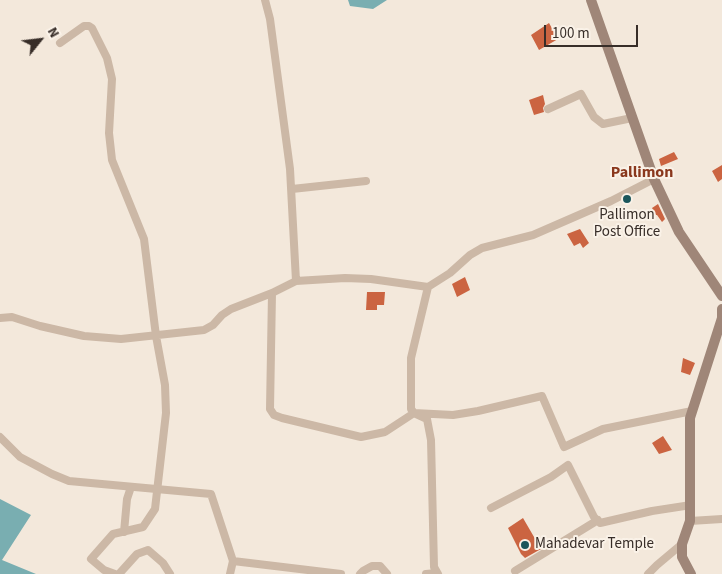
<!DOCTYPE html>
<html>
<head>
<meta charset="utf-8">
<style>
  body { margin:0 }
  #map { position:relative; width:722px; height:574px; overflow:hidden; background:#f3e8db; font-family:"Source Sans 3",sans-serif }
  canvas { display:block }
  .north { position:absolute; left:15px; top:15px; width:50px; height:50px; -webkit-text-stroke:4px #faf2e8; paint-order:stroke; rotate:61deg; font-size:14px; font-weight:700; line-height:20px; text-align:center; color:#372d28 }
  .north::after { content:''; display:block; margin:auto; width:18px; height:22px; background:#372d28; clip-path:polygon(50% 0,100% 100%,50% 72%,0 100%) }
  .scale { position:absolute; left:544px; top:25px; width:94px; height:22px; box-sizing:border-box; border:2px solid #372d28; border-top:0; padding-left:6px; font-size:15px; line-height:18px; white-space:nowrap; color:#372d28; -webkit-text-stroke:4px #faf2e8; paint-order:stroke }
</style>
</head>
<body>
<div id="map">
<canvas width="722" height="574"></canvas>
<div class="north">N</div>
<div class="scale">100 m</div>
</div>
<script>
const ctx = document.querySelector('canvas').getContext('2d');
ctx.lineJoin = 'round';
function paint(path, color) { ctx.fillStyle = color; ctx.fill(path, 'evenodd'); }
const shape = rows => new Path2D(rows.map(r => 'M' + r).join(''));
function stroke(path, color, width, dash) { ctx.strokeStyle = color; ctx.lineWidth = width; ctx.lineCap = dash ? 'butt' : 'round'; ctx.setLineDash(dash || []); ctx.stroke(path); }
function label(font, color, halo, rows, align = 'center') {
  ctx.font = font + ' "Source Sans 3",sans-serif'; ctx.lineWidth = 4; ctx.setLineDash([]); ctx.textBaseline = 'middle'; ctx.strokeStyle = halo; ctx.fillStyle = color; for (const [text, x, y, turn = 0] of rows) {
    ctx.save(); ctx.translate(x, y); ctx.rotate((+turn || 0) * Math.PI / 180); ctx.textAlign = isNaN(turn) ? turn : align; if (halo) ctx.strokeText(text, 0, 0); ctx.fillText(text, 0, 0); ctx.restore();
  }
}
paint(shape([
  [348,0,387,0,373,9,350,6],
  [0,499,31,515,2,560,36,574,0,574]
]), '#79aeb1');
paint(shape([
  [549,23,558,39,539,50,531,35],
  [543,95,545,104,543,108,544,112,534,115,529,100],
  [674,152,678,159,661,166,659,159],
  [722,165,722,179,718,182,712,171],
  [658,204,665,219,662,222,657,215,656,215,652,208],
  [580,229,589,243,583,248,580,243,574,246,567,234],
  [465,277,470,290,457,297,452,284],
  [367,292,385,292,384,305,377,305,377,310,366,310],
  [683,358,695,363,690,375,681,372],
  [663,436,672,450,659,454,652,443],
  [523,518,541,549,525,558,521,554,508,528]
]), '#cb6441');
stroke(shape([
  [265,0,270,19,290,169,296,281],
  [60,43,84,26,89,26,92,28,107,58,112,79,109,133,112,160,144,239,156,336,165,385,166,413,155,509,143,527,113,534,91,559,104,570,115,574],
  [548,109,581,94,594,117,603,124,632,118],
  [292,189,366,181],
  [272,293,270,409,274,415,282,418,361,437,385,432,414,413,453,415,478,411,542,396,564,447,603,429,692,411],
  [0,318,12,317,40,326,84,336,121,339,204,330,213,325,222,315,231,309,272,293,296,281,345,278,371,279,428,287],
  [0,437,20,457,52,474,69,481,211,494,233,561,230,574],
  [491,508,551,477,568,465,594,517,600,523,652,511,691,505],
  [690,521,722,519],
  [124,532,127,499,131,487],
  [233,561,341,574],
  [515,571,598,520],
  [119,574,137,554,148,550,163,563,170,574],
  [360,574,363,571,372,566,380,566,387,574],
  [426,574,436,573],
  [438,574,434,567,431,440,427,419,414,413,411,409,411,358,428,287,450,273,470,255,482,248,533,235,611,201,654,179],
  [648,574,657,565,682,544]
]), '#ccb8a6', 8);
stroke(shape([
  [591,0,654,179,679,232,722,296],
  [691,574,682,557,682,544,690,521,690,418,722,318,722,309]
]), '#9f8678', 10);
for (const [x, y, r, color] of [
  [627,199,5,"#1b565b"],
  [525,545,5,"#1b565b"]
]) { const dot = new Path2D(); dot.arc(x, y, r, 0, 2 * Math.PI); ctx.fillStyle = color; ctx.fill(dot); stroke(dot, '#faf2e8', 2); }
label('15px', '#372d28', '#faf2e8', [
  ["Pallimon",627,216],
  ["Post Office",627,233],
  ["Mahadevar Temple",535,545,"left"]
]);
label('bold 16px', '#8a381d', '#faf2e8', [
  ["Pallimon",642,173]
]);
</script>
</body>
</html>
